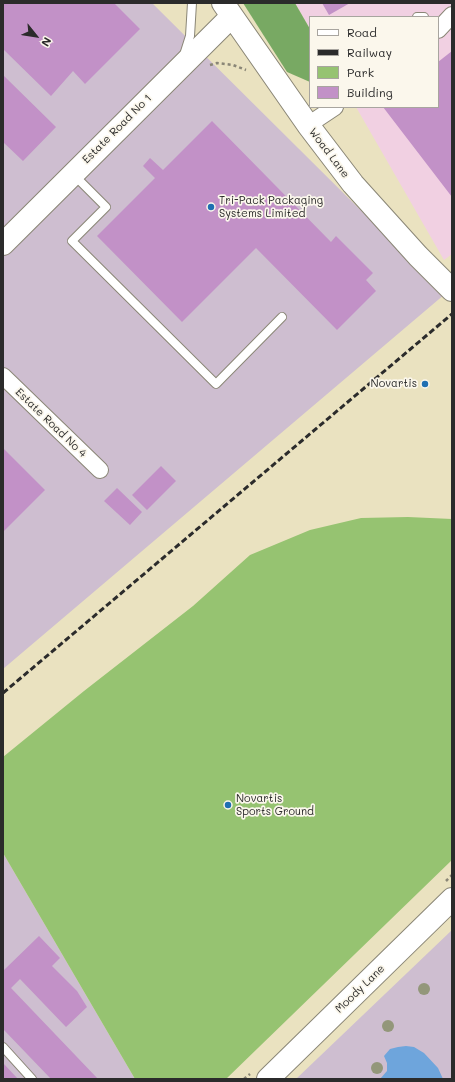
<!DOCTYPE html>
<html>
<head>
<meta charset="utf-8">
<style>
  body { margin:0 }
  #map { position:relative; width:455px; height:1082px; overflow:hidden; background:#eae2c0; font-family:Mali,sans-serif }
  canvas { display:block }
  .frame { position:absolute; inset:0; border:4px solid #2b2b2b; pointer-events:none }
  .legend { position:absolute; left:309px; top:16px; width:130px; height:92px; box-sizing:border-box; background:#fbf7ec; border:1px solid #a8a59f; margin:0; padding:5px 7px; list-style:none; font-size:12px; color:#2b2b2b }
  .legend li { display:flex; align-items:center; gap:8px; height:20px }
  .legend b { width:20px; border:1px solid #a8a59f }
  .north { position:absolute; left:16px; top:16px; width:40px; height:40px; -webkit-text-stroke:3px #fbf7ec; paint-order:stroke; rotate:120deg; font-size:11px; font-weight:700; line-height:16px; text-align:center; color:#2b2b2b }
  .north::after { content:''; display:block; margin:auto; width:14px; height:18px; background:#2b2b2b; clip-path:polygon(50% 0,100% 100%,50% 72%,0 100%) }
</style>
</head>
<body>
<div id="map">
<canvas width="455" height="1082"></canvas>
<div class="frame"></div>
<ul class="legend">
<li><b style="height:5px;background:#fff"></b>Road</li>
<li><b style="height:5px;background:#2b2b2b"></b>Railway</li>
<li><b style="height:11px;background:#96c371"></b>Park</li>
<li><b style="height:11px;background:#c291c7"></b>Building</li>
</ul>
<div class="north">N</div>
</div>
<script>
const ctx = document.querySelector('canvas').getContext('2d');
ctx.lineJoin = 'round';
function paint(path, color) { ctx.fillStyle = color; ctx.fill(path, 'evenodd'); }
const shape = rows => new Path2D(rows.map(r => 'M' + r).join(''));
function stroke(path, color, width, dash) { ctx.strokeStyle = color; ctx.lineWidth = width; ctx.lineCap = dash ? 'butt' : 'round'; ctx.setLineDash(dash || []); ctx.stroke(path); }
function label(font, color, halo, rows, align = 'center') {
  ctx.font = font + ' Mali,sans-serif'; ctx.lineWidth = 3.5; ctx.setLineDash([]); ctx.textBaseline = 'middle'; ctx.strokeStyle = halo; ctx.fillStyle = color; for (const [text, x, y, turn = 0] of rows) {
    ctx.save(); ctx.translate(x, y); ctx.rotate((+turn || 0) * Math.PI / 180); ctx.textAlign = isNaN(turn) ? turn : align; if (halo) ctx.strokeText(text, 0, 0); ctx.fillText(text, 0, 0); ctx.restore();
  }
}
paint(shape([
  [295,3,452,3,452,254,444,260,356,107,438,107,438,17,310,17,310,29]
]), '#f1d0e2');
paint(shape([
  [3,3,152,3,445,294,3,669],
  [3,853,135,1079,3,1079],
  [452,930,452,1079,296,1079]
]), '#cebed0');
paint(shape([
  [408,517,452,519,452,860,226,1079,135,1079,3,853,3,757,84,691,193,606,250,555,310,530,361,518]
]), '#96c371');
paint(shape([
  [243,3,295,3,310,29,310,82,287,72]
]), '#78a963');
paint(shape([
  [406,1046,414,1047,424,1053,438,1068,443,1079,380,1079,387,1071,387,1063,384,1056,390,1049,398,1047]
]), '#6ea5dc');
paint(shape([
  [3,3,114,3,140,29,85,84,73,71,51,96,3,49],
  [322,3,350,3,329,15],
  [452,51,452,197,383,107,438,107,438,62],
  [3,75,56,127,23,161,3,142],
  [212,121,331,242,336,236,373,273,366,280,376,291,337,330,256,248,182,322,97,236,155,178,143,166,150,158,163,170],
  [3,448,45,490,3,532],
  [161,466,176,481,147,510,132,495],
  [117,488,142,512,130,525,104,501],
  [39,936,60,958,52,966,77,991,87,1007,66,1027,20,979,11,988,98,1079,51,1079,3,1029,3,971],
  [3,1063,18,1079,3,1079]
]), '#c291c7');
const lane = shape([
  [417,17,424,17],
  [184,55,190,36,192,3],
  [73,174,106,207,72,241,216,384,282,317],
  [3,1047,32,1079]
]);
const street = shape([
  [438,30,452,15],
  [308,125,335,107],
  [3,376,100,470]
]);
const secondary = shape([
  [223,3,308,125,353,184,418,256,452,290],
  [3,244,232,16],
  [268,1079,452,899]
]);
stroke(lane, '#8a8676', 10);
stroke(street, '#8a8676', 18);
stroke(secondary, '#8a8676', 24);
stroke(shape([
  [210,65,217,63,233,65,246,70],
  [446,881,452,875],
  [244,1079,250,1074]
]), '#8a8676', 2.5, [3, 3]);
stroke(lane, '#fff', 8);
stroke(street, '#fff', 16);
stroke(secondary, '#fff', 22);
stroke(shape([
  [3,693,452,314]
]), '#2b2b2b', 3, [6, 3]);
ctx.fillStyle = '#93977a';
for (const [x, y] of [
  [424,989],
  [388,1026],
  [377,1068]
]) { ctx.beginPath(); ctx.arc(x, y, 6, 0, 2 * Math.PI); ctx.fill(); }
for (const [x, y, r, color] of [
  [211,207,4,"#1f6fb2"],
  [425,384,4,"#1f6fb2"],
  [228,805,4,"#1f6fb2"]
]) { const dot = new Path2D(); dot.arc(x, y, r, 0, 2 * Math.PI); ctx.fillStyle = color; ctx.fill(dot); stroke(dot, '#fbf7ec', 1.5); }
label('11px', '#2b2b2b', '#fbf7ec', [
  ["Estate Road No 1",117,129,-45],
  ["Woad Lane",329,153,53],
  ["Estate Road No 4",51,423,44],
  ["Moody Lane",360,989,-44]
]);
label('11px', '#2b2b2b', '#fbf7ec', [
  ["Tri-Pack Packaging",219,201],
  ["Systems Limited",219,214],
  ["Novartis",417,384,"right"],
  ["Novartis",236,799],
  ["Sports Ground",236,812]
], 'left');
</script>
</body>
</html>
